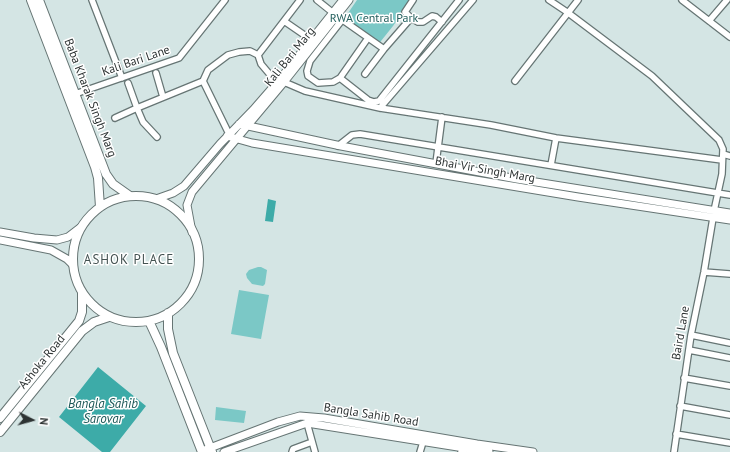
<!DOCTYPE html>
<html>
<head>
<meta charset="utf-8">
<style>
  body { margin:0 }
  #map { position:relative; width:730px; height:452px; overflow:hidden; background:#d4e5e4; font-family:"PT Sans",sans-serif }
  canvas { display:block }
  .north { position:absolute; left:12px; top:400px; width:40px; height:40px; -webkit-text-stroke:3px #fff; paint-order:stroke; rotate:96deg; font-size:11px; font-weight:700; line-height:16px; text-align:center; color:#2d3333 }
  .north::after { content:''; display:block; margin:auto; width:14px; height:18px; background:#2d3333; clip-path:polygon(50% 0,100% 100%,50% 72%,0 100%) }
</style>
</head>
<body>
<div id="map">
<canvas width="730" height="452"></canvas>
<div class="north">N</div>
</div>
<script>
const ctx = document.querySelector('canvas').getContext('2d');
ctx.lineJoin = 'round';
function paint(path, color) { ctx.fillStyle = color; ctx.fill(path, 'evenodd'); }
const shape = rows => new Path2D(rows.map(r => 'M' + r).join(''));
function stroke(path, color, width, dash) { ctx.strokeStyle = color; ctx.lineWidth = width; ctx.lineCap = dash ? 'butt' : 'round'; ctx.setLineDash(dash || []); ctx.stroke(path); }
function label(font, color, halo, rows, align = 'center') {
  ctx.font = font + ' "PT Sans",sans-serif'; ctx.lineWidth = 3; ctx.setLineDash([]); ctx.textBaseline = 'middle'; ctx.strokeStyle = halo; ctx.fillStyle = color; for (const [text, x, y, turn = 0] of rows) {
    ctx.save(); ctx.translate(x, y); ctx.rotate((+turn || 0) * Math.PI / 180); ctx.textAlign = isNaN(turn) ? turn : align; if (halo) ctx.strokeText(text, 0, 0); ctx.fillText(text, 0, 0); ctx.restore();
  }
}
paint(shape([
  [357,0,411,0,393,26,377,46,344,19],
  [258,267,261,267,267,270,265,284,263,286,252,284,247,278,246,274,249,270],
  [239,290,269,295,261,339,231,334],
  [216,407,246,411,244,423,215,420]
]), '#7bc8c6');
paint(shape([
  [268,199,276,201,273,222,265,221],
  [98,367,146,406,110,452,102,452,59,417]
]), '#3daba8');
const minor = shape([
  [92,0,122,78],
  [317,0,337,16,384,49],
  [413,0,405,12,411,18,418,22,423,22,432,16,436,17,442,22],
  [549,0,567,12,652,76,719,140,723,149,722,174,714,211],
  [682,0,730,37],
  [342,20,310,61,307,71,308,76,318,83,333,82,340,78,368,38],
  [284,21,313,41],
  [709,21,727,0],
  [156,73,163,97],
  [365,74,384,49,411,18],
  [340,78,368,100,374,102,379,101,459,0],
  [203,81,208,70,228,55,239,52,250,51,258,55],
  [515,81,578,0],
  [284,82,305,91,380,108,491,125,556,138,722,160],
  [128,83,137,108,203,81,229,134],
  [274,89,272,77,261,64,258,55,300,0],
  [75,94,179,58,225,0],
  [380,108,473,0],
  [115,118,137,108,143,122,157,137],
  [338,146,352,135,360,134,730,195],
  [723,154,730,156],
  [436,163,442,117],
  [551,165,556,138],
  [704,272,730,274],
  [691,335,730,343],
  [689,350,730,358],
  [684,378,730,386],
  [680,406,730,415],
  [307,423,315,452],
  [676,434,730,443],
  [292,452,293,449,312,442],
  [420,452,423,442],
  [461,452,464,452],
  [674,452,691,335,704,272,713,218]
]);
const tertiary = shape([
  [239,124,341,146,517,179,730,213],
  [227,136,252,143,578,197,730,220],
  [156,199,173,193,184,186,220,144,253,110,280,79,343,0],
  [0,232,34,238,57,240,68,237,81,227],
  [192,232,187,205,192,192,284,82,349,0],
  [0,240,51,250,67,259,73,265],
  [202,451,278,422,300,416,324,418,477,444,533,452],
  [224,452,307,423,489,452]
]);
const secondary = shape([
  [31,0,95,167,98,178,100,207],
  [39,0,106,174,113,184,130,196],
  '73 259a63 63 0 1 1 126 0a63 63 0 1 1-126 0Z',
  [168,313,168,329,173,353,212,452],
  [149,321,161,347,202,452],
  [0,418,79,321,82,312,82,293],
  [0,432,82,331,94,322,109,317]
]);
stroke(minor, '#667574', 8);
stroke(tertiary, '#667574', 9);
stroke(secondary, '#667574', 10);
stroke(minor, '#fff', 5.5);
stroke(tertiary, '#fff', 7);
stroke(secondary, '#fff', 8);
label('12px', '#24605e', '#fff', [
  ["RWA Central Park",374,19]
]);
label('12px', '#2d3333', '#fff', [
  ["Kali Bari Marg",290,57,-51],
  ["Kali Bari Lane",136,61,-19],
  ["Baba Kharak Singh Marg",90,98,69],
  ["Bhai Vir Singh Marg",485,170,10],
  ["Baird Lane",681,333,-80],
  ["Ashoka Road",42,362,-51],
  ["Bangla Sahib Road",371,415,9]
]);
ctx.letterSpacing = '1px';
label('13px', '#435251', '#fff', [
  ["ASHOK PLACE",129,260]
]);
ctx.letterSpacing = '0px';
label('italic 13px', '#1c5857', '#fff', [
  ["Bangla Sahib",103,404],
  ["Sarovar",103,419]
]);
</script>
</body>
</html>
